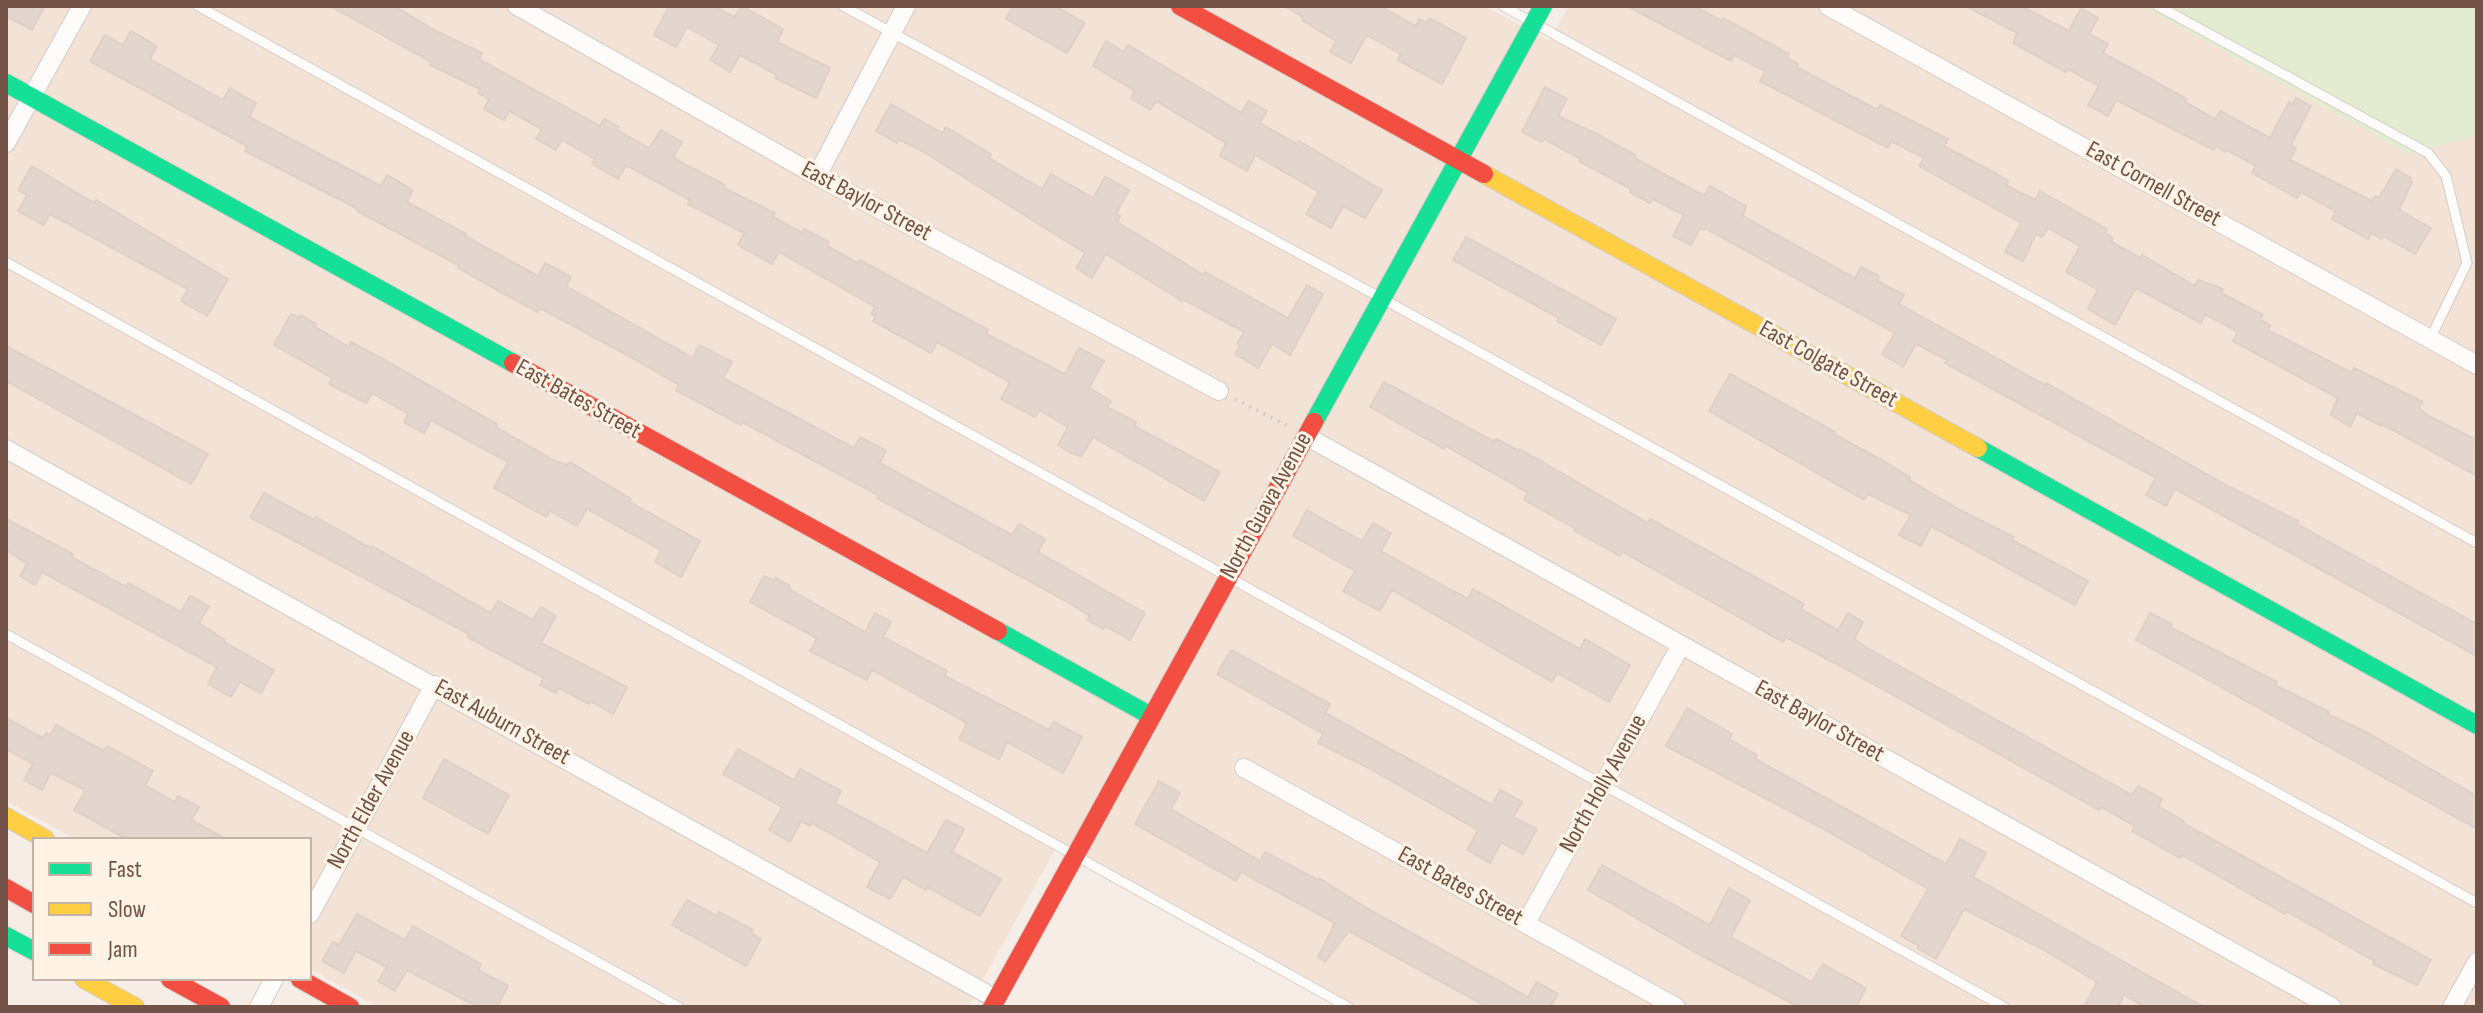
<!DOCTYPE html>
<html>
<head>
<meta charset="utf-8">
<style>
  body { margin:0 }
  #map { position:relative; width:2483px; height:1013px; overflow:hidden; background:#f6eee6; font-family:"Sofia Sans Condensed",sans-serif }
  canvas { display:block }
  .frame { position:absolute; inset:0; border:8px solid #735347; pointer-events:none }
  .legend { position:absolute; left:32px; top:837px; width:280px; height:144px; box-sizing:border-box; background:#fff3e6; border:2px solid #c7b3a6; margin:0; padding:10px 14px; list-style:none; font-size:24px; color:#735347 }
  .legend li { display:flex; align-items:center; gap:16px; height:40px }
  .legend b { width:40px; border:2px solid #c7b3a6 }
</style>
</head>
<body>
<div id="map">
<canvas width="2483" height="1013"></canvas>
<div class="frame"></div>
<ul class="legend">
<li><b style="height:10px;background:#16e098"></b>Fast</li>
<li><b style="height:10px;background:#ffcf43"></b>Slow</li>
<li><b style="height:10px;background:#f24e42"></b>Jam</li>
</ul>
</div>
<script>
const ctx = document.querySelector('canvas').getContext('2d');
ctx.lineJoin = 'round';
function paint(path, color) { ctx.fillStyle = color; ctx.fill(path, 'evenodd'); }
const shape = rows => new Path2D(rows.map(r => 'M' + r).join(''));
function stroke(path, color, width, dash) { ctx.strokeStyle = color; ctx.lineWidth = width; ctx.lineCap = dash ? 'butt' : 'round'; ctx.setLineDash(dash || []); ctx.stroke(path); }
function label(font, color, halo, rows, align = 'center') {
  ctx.font = font + ' "Sofia Sans Condensed",sans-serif'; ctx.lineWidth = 6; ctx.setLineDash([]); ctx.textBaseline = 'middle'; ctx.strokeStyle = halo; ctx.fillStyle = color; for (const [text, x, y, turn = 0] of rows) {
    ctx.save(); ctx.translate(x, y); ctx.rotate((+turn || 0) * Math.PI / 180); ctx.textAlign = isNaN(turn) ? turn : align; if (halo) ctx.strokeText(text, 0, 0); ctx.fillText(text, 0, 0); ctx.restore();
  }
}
paint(shape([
  [6,6,1485,6,1549,41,1569,6,2141,6,2409,154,2477,135,2477,1007,1354,1007,1058,844,968,1007,378,1007,310,969,310,839,75,839,6,801]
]), '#f2e3d6');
paint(shape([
  [2141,6,2477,6,2477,135,2409,154]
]), '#e3ebd1');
const building = shape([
  [6,6,45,6,32,30,6,16,6,6],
  [330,6,394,6,436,31,482,53,479,59,600,126,604,119,619,127,617,130,649,148,661,130,682,142,674,156,675,159,725,185,724,188,775,213,773,217,802,233,804,229,829,242,827,246,858,263,860,260,988,330,986,334,1065,374,1079,348,1104,361,1089,388,1111,401,1107,407,1136,422,1134,426,1220,472,1204,501,1093,437,1081,456,1071,453,1058,445,1068,427,1039,410,1035,417,1001,399,1010,382,937,342,931,353,873,321,876,316,871,314,875,307,779,252,772,264,738,245,744,233,688,204,690,200,626,165,618,179,592,164,595,159,562,140,556,150,536,139,542,129,509,111,504,120,484,109,489,99,478,93,480,89,430,65,431,62,330,6],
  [669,6,713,6,734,17,742,6,783,29,777,42,830,68,816,98,775,78,777,75,740,55,730,72,710,60,719,45,687,27,676,47,654,35,669,6],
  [1013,6,1055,6,1085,23,1067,53,1006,19,1013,6],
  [1285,6,1380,6,1416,26,1419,19,1427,23,1429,18,1466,38,1442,84,1398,60,1401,54,1367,35,1351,63,1330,52,1336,41,1303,21,1304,18,1285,6],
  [1627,6,1694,6,1722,21,1723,18,1789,54,1787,58,1798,64,1796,67,1878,110,1880,105,1948,139,1944,146,1997,174,2008,181,2006,185,2035,200,2040,191,2107,229,2105,233,2113,238,2111,242,2141,258,2142,255,2195,286,2198,280,2223,289,2221,293,2263,315,2260,320,2270,325,2268,330,2352,373,2354,368,2423,402,2419,408,2427,415,2477,440,2477,476,2382,424,2381,426,2357,413,2350,427,2331,415,2338,398,2233,341,2238,332,2205,314,2201,323,2136,288,2115,325,2088,309,2098,290,2066,272,2080,246,2048,228,2042,237,2036,234,2023,261,2005,252,2021,223,1919,166,1924,158,1891,141,1888,148,1760,81,1765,71,1734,55,1731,61,1627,6],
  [1966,6,2021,6,2069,31,2081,8,2098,18,2089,34,2108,44,2103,53,2187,99,2185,102,2215,119,2220,111,2270,138,2289,102,2293,104,2296,98,2311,106,2291,145,2296,148,2290,160,2372,201,2375,196,2379,198,2396,169,2411,178,2410,181,2412,182,2399,210,2431,228,2415,254,2383,236,2381,239,2371,233,2368,239,2332,219,2335,213,2332,209,2301,192,2297,198,2252,173,2256,166,2227,150,2225,152,2216,146,2214,150,2116,100,2108,116,2088,105,2099,86,2068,69,2066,72,2013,43,2017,33,1966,6],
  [131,31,157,46,150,59,223,100,230,88,256,103,249,117,381,186,387,175,413,190,407,202,466,234,465,236,538,276,545,263,571,277,566,286,693,358,699,345,732,362,723,378,854,448,860,437,886,451,880,463,1012,535,1019,524,1045,539,1038,552,1145,613,1130,640,1105,626,1104,629,1087,620,1090,616,1066,601,877,498,878,495,742,422,741,425,676,390,679,385,627,355,540,308,538,312,513,299,458,268,460,266,357,211,358,209,245,151,247,146,90,61,105,35,123,45,131,31],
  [1106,41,1124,52,1128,45,1242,113,1248,101,1267,111,1260,123,1297,144,1299,141,1382,190,1365,218,1343,206,1331,228,1306,214,1319,192,1255,155,1247,171,1220,156,1226,143,1156,101,1150,110,1131,98,1135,91,1093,66,1106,41],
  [1545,87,1567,99,1558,116,1597,134,1635,155,1636,159,1697,192,1705,195,1710,186,1746,206,1743,216,1855,278,1861,267,1879,276,1877,281,1904,295,1899,304,2045,385,2046,383,2226,485,2298,521,2297,524,2477,624,2477,656,2175,489,2166,506,2146,495,2156,478,1945,363,1947,360,1916,344,1903,367,1882,354,1895,333,1705,228,1704,230,1700,228,1691,245,1673,236,1684,215,1653,199,1650,203,1630,192,1631,189,1579,161,1581,159,1544,139,1542,142,1522,132,1545,87],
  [891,104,942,133,946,127,991,154,989,158,1042,189,1051,174,1093,198,1105,177,1129,190,1116,214,1120,216,1117,222,1204,275,1205,272,1288,318,1307,285,1323,294,1290,355,1272,344,1258,368,1235,354,1240,345,1237,344,1244,332,1183,299,1182,301,1106,254,1092,278,1076,268,1085,253,922,151,898,139,897,143,876,131,891,104],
  [32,166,94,203,96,200,228,279,207,316,181,301,188,289,50,214,44,225,18,211,27,195,18,190,32,166],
  [1466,237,1616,319,1601,345,1557,321,1559,318,1453,260,1466,237],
  [291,314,300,318,301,315,316,324,315,327,349,347,351,342,388,362,497,424,496,427,555,461,567,465,570,462,583,470,631,499,630,502,700,541,681,577,655,562,661,550,587,509,577,526,550,511,546,517,494,488,508,462,484,449,431,420,424,433,404,422,408,414,372,393,366,403,329,384,332,378,274,345,291,314],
  [6,346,208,454,191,484,6,381,6,346],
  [1730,374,1835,432,1834,434,1885,462,1910,477,1909,480,1960,510,2014,537,2012,540,2088,581,2075,605,1931,526,1921,546,1899,535,1911,515,1868,494,1864,500,1709,411,1730,374],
  [1384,382,1493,441,1497,439,1519,451,1520,449,1648,523,1650,519,1804,604,1801,609,1838,630,1848,613,1863,622,1854,639,1867,648,2132,795,2138,786,2162,799,2158,806,2184,821,2183,823,2431,960,2417,985,2373,964,2374,961,2286,911,2285,914,2182,855,2180,858,2132,831,2135,826,2101,807,2099,810,1866,680,1786,637,1783,642,1623,552,1620,556,1575,531,1576,529,1524,500,1528,493,1446,446,1444,449,1370,407,1384,382],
  [264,493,314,520,316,517,371,548,372,546,491,613,498,601,533,620,541,607,556,616,541,643,627,687,613,714,590,701,589,704,559,688,556,693,540,685,544,678,467,637,469,634,250,517,264,493],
  [1307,510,1362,541,1373,523,1391,533,1381,551,1424,575,1468,599,1473,589,1580,649,1585,639,1630,665,1609,702,1557,673,1552,682,1392,590,1380,611,1343,591,1355,571,1293,536,1307,510],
  [6,519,73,554,72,557,126,587,128,583,181,612,190,596,209,606,199,623,225,640,224,642,274,670,261,693,240,682,231,697,208,684,217,667,42,572,35,585,20,576,27,564,6,550,6,519],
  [764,576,774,581,775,578,790,586,789,589,865,632,875,613,891,622,883,637,947,671,945,676,1049,730,1054,722,1082,737,1063,773,1007,742,999,759,959,739,967,723,872,670,867,680,810,651,817,638,750,602,764,576],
  [2150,613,2172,624,2170,627,2277,682,2275,685,2329,712,2328,714,2370,734,2477,796,2477,829,2136,640,2150,613],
  [1231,650,1330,704,1325,713,1492,805,1500,790,1522,802,1513,817,1537,829,1523,854,1501,842,1490,863,1467,850,1478,830,1363,765,1318,743,1323,734,1217,674,1231,650],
  [1687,708,1732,734,1729,739,1757,755,1755,759,1946,864,1960,839,1986,853,1973,877,2204,1007,2145,1007,2124,995,2118,1007,2084,1007,2097,982,2044,950,1964,909,1936,959,1917,948,1919,946,1901,936,1928,889,1820,827,1666,746,1687,708],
  [6,718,43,738,46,733,50,735,56,725,104,751,107,746,153,771,145,785,175,802,178,796,199,807,191,820,226,839,127,839,74,810,84,793,83,789,51,773,42,790,24,780,33,764,6,749,6,718],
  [738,749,794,780,800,769,841,791,835,803,927,853,946,820,964,829,952,852,1001,879,980,916,927,887,926,890,903,877,890,899,867,887,880,862,812,823,810,826,801,821,790,842,769,830,782,807,723,774,738,749],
  [444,759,509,795,488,834,423,798,444,759],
  [1159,781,1180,793,1171,809,1260,861,1265,852,1318,880,1319,878,1368,909,1528,997,1537,982,1558,994,1550,1007,1487,1007,1349,931,1325,962,1318,957,1335,923,1241,872,1236,881,1135,824,1159,781],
  [1602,865,1710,925,1729,888,1750,900,1731,937,1812,982,1823,964,1866,988,1856,1007,1799,1007,1693,951,1588,890,1602,865],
  [687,900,717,916,719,912,753,930,751,933,761,939,746,966,672,925,687,900],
  [357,914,405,940,413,926,481,964,478,970,508,986,497,1007,478,1007,407,970,395,991,378,981,387,967,356,951,344,973,322,961,333,942,339,945,357,914]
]);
paint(building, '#e2d6ce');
stroke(building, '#dfd0c8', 2);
const lane = shape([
  [198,6,2004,1007],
  [843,6,1383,299,2477,903],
  [1503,6,2477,543],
  [2158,6,2428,153,2446,176,2467,263,2430,339],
  [6,262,1348,1007],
  [6,634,679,1007]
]);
const street = shape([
  [517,6,817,176,1219,391],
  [1828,6,2477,365],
  [6,143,82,6],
  [817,176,906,6],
  [1306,436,2332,1007],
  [6,449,996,999],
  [1244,768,1676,1007],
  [310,914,434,685],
  [1526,923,1681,645],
  [259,1007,274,979],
  [2452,1007,2477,962]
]);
const fast = shape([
  [6,83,513,363],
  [1314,422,1543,6],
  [1978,448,2477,725],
  [998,631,1151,716],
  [6,936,34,951]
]);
const slow = shape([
  [1484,174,1978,448],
  [6,817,45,839],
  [84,979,135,1007]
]);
const jam = shape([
  [1180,6,1484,174],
  [513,363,998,631],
  [6,888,34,904],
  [170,979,221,1007],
  [300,979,350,1007],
  [992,1007,1314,422]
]);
stroke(lane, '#d7cbc4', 11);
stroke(street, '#d7cbc4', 20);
stroke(fast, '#d6cbc3', 20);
stroke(slow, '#d6cbc3', 20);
stroke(jam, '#d6cbc3', 20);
stroke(shape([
  [1235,399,1288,426]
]), '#d7ccc9', 4, [2, 6]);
stroke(lane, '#fefcfb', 9);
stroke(street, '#fefcfb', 18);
stroke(fast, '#16e098', 18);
stroke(slow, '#ffcf43', 18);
stroke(jam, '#f24e42', 18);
label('24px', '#735347', '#fff3e6', [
  ["East Cornell Street",2153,185,29],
  ["East Baylor Street",866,202,28],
  ["East Colgate Street",1828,365,29],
  ["East Bates Street",578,400,29],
  ["North Guava Avenue",1267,506,-61],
  ["East Baylor Street",1819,722,29],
  ["East Auburn Street",502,723,29],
  ["North Holly Avenue",1604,784,-61],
  ["North Elder Avenue",372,800,-61],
  ["East Bates Street",1460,887,29]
]);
</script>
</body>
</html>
